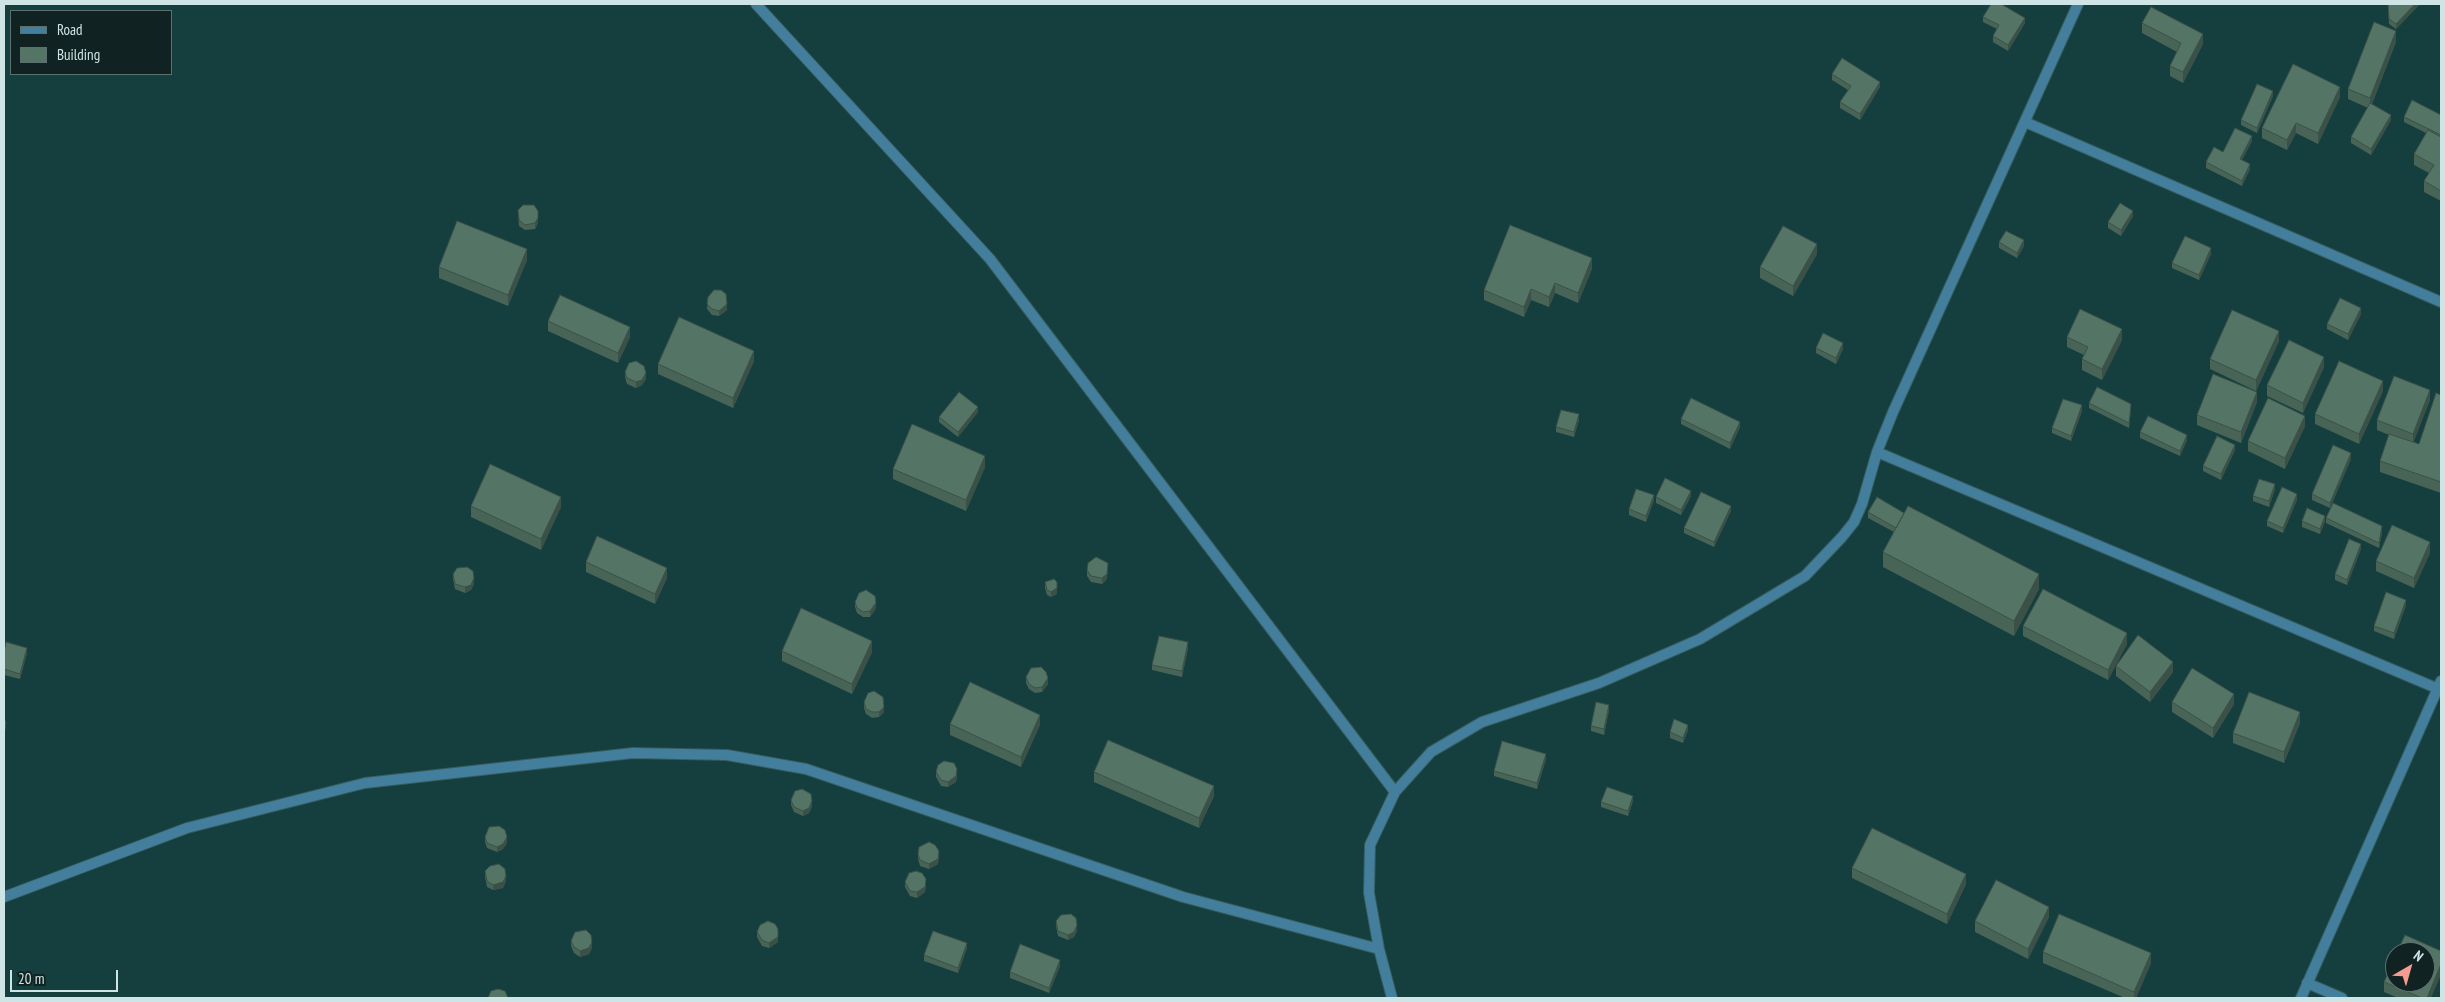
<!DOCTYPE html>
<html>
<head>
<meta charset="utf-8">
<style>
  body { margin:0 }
  #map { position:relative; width:2445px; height:1002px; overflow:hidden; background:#153e3f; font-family:"PT Sans Narrow",sans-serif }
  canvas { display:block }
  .frame { position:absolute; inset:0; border:5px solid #cfe4e4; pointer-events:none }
  .legend { position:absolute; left:10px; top:10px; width:162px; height:65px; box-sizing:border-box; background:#122; border:1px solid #5d7070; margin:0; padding:6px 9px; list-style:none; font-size:15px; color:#cfe4e4 }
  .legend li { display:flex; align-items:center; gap:10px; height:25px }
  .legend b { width:25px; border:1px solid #5d7070 }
  .north { position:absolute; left:2385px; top:942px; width:50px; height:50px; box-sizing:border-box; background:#122; border:1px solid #5d7070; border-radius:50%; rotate:38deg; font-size:14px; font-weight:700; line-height:20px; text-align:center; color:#cfe4e4 }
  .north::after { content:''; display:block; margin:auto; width:18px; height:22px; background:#f59c90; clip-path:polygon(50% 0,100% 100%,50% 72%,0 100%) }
  .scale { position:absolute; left:10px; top:970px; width:108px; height:22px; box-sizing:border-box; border:2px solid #cfe4e4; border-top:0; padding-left:6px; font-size:15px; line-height:18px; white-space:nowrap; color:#cfe4e4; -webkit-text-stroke:4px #122; paint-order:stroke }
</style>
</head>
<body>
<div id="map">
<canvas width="2445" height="1002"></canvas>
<div class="frame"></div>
<ul class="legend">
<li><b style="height:6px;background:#437f9c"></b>Road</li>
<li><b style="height:14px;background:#547465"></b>Building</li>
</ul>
<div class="north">N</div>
<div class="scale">20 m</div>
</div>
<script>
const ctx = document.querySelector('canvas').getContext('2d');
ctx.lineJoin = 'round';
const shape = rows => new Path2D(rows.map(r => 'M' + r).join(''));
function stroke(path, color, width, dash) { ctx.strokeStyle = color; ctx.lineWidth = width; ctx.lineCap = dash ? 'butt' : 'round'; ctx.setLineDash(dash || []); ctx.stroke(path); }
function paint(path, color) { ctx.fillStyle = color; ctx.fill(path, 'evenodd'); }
const minor = shape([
  [756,4,990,259,1395,792],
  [2025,122,2441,302],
  [1877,452,2441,690],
  [4,897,187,828,365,783,633,753,727,755,806,769,1183,897,1379,949],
  [2307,983,2342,998],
  [1392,998,1379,949,1369,893,1370,845,1395,792,1431,752,1482,722,1599,683,1700,639,1805,576,1842,537,1854,522,1862,504,1877,452,1893,412,2078,4],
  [2301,998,2441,681]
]);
stroke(minor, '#365c5d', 12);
stroke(minor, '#437f9c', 10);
paint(shape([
  [2388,4,2420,4,2396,29,2389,24],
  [1983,17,2025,23,2008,51,1993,42,1993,36,1997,29,1983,22],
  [2142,23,2203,44,2183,83,2170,76,2170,66,2177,52,2142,33],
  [2396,42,2372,104,2391,120,2371,155,2351,143,2351,137,2368,108,2348,99,2348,89],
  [1832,74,1880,87,1860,120,1840,108,1840,102,1848,90,1832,80],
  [2273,96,2257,133,2241,125,2241,120],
  [2340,97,2318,144,2296,133,2287,150,2262,138,2262,128],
  [2441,115,2441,201,2424,192,2424,181,2429,173,2414,165,2414,154,2426,133,2404,122,2404,117],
  [2252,141,2242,160,2250,169,2242,186,2206,168,2206,162,2223,152],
  [518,210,538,211,538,223,535,229,525,230,519,226],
  [2133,216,2121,236,2108,228,2108,222],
  [1999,242,2024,246,2017,258,1999,248],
  [1817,254,1793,296,1760,278,1760,267],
  [2211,254,2199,280,2172,268,2172,263],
  [527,260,508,306,439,278,439,267],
  [1592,269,1578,303,1555,293,1549,307,1531,300,1524,317,1484,300,1484,290],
  [708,297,727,310,719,316,712,315,707,309],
  [2361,314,2348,340,2327,329,2327,324],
  [548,321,630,337,618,363,548,331],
  [2067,337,2122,340,2102,380,2082,370,2082,359,2084,355,2067,347],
  [2279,341,2256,391,2210,369,2210,359],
  [1816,348,1843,349,1836,364,1816,353],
  [754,361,733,408,658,374,658,364],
  [2324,367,2303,413,2267,396,2267,385],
  [625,372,646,379,642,385,636,388,627,384,625,377],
  [2383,391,2359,444,2315,424,2315,414],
  [2441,395,2441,493,2380,472,2380,461,2389,435,2377,430,2377,420,2430,400,2413,442,2419,444],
  [2257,402,2241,443,2197,425,2197,415],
  [2089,403,2131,409,2129,428,2089,408],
  [2082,411,2071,441,2052,433,2052,428],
  [978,412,958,437,939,422,939,417],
  [1681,419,1740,427,1730,449,1681,424],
  [1579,420,1574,437,1556,432,1556,427],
  [2305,426,2285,469,2248,451,2248,441],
  [2140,432,2187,440,2180,456,2140,438],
  [2235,450,2221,480,2203,471,2203,466],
  [2351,459,2330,508,2312,500,2312,494],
  [985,467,966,511,893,479,893,469],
  [2275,489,2269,507,2253,501,2253,496],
  [1691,496,1681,515,1656,503,1656,497],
  [1654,500,1646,522,1629,515,1629,509],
  [2297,500,2283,533,2267,526,2267,521],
  [471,506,561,507,541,550,471,517],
  [1731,511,1714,547,1684,533,1684,528],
  [1868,512,1904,513,2039,589,2014,636,1883,567,1883,552,1894,532,1868,518],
  [2326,518,2382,532,2379,548,2326,523],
  [2302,521,2325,521,2320,534,2302,527],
  [2361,549,2347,585,2335,580,2335,574],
  [2430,553,2414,588,2376,571,2376,561],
  [586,562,667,578,655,604,586,572],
  [1087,570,1107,579,1102,584,1091,582,1087,576],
  [453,574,474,584,471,590,465,593,455,589,453,579],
  [1045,582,1057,594,1051,597,1047,595,1045,588],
  [855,602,876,608,870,617,863,617,857,613,855,607],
  [2406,605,2394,639,2374,631,2374,626],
  [2023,626,2127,644,2108,680,2023,636],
  [1188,648,1182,677,1152,670,1152,665],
  [782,651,872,652,852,694,782,661],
  [4,652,27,653,20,679,4,675],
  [2116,666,2173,672,2150,702,2116,676],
  [1026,677,1048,684,1042,692,1035,693,1029,689,1026,683],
  [864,702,884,712,879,717,872,718,866,714,864,708],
  [2172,702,2234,704,2213,738,2172,712],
  [1609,710,1604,735,1591,731,1591,726],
  [2300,723,2284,763,2233,743,2233,733],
  [950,724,1040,725,1021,767,950,735],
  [1688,730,1683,743,1670,738,1670,732],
  [1546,759,1537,789,1494,776,1494,771],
  [936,772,957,775,956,782,948,787,941,786,936,777],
  [1094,772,1214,796,1199,828,1094,782],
  [791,800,812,807,809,813,803,816,794,812,791,805],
  [1633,801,1628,816,1601,807,1601,802],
  [485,837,507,843,503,849,497,852,487,848,485,842],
  [918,854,939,856,938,864,929,869,920,866,918,859],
  [1852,868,1966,884,1947,924,1852,878],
  [485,871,506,881,503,888,493,890,487,887,485,877],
  [905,882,926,885,925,892,917,898,910,896,905,887],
  [2049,917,2028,959,1975,932,1975,921],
  [1056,921,1077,931,1074,937,1068,940,1058,936,1056,926],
  [757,932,778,942,769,948,762,946,757,937],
  [571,941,592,948,589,954,580,957,574,953,571,946],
  [967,948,958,973,924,961,924,955],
  [2043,952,2151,963,2136,998,2125,998,2043,963],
  [1060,966,1049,993,1010,978,1010,972],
  [2384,982,2431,998,2398,998,2384,992]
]), '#486457');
paint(shape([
  [2415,4,2420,4,2396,29,2396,24],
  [2025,18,2025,23,2008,51,2008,45],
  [2396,31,2396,42,2370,109,2370,98],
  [2203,34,2203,44,2183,83,2183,72],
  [1880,82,1880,87,1860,120,1860,114],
  [2340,87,2340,97,2318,144,2318,133],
  [2273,91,2273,96,2257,133,2257,128],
  [2391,115,2391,120,2371,155,2371,149],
  [2296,123,2296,133,2287,150,2287,140],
  [2252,136,2252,141,2240,164,2240,159],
  [2250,164,2250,169,2242,186,2242,181],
  [2133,211,2133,216,2121,236,2121,230],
  [538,218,538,223,535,229,535,223],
  [2024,240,2024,246,2017,258,2017,253],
  [1817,244,1817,254,1793,296,1793,286],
  [2211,248,2211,254,2199,280,2199,275],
  [527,249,527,260,508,306,508,295],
  [1592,258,1592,269,1578,303,1578,293],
  [1555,283,1555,293,1549,307,1549,297],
  [1531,289,1531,300,1524,317,1524,307],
  [727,304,727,310,719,316,719,311],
  [2361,308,2361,314,2348,340,2348,334],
  [630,327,630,337,618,363,618,353],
  [2122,329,2122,340,2102,380,2102,369],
  [2279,331,2279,341,2256,391,2256,380],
  [1843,343,1843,349,1836,364,1836,358],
  [754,351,754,361,733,408,733,398],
  [2324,357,2324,367,2303,413,2303,403],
  [646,373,646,379,642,385,636,388,636,382],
  [2383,381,2383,391,2359,444,2359,434],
  [2430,390,2430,400,2413,444,2413,434],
  [2257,392,2257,402,2241,443,2241,432],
  [2082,405,2082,411,2071,441,2071,436],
  [978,407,978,412,958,437,958,432],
  [1579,414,1579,420,1574,437,1574,432],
  [2305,416,2305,426,2285,469,2285,458],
  [1740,422,1740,427,1730,449,1730,443],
  [2187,435,2187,440,2180,456,2180,451],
  [2235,445,2235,450,2221,480,2221,474],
  [2351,453,2351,459,2330,508,2330,503],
  [985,456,985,467,966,511,966,500],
  [2275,484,2275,489,2269,507,2269,501],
  [1691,491,1691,496,1681,515,1681,510],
  [2297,494,2297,500,2283,533,2283,528],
  [1654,495,1654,500,1646,522,1646,516],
  [561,497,561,507,541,550,541,539],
  [1731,506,1731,511,1714,547,1714,542],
  [2325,516,2325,521,2320,534,2320,529],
  [2382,526,2382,532,2379,548,2379,543],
  [2430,542,2430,553,2414,588,2414,578],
  [2361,544,2361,549,2347,585,2347,580],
  [1108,563,1107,579,1102,584,1102,578],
  [667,568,667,578,655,604,655,594],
  [2039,574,2039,589,2014,636,2014,621],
  [474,578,474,584,471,590,465,593,465,587],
  [1057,588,1057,594,1051,597,1051,592],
  [2406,600,2406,605,2394,639,2394,633],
  [876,603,876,608,870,617,870,611],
  [2127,633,2127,644,2108,680,2108,670],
  [872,641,872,652,852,694,852,684],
  [1188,642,1188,648,1182,677,1182,671],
  [27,648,27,653,20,679,20,674],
  [2173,662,2173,672,2150,702,2150,692],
  [1048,678,1048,684,1042,692,1042,687],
  [2234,694,2234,704,2213,738,2213,728],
  [1609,705,1609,710,1604,735,1604,729],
  [884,707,884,712,879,717,879,712],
  [2300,712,2300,723,2284,763,2284,752],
  [1040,715,1040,725,1021,767,1021,757],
  [6,723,6,728,4,732,4,727],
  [1688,725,1688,730,1683,743,1683,738],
  [1546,754,1546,759,1537,789,1537,783],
  [957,769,956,782,948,787,948,782],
  [1214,786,1214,796,1199,828,1199,818],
  [1633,796,1633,801,1628,816,1628,811],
  [812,801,812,807,809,813,803,816,803,811],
  [507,837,507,843,503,849,497,852,497,847],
  [939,851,938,864,929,869,929,864],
  [1966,874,1966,884,1947,924,1947,914],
  [506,876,506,881,503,888,493,890,493,885],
  [926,879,925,892,917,898,917,892],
  [2049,907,2049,917,2028,959,2028,949],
  [1077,925,1077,931,1074,937,1068,940,1068,935],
  [778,929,778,942,769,948,769,943],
  [592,942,592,948,589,954,580,957,580,951],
  [967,943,967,948,958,973,958,968],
  [2151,953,2151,963,2136,998,2134,998,2134,992],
  [1060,960,1060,966,1049,993,1049,988],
  [2441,964,2441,975,2431,998,2427,998]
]), '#3b5147');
const building = shape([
  [1991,4,2001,4,2025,18,2008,45,1993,36,1999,25,1983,17,1991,4],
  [2388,4,2415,4,2396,24,2389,19,2388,4],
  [2151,7,2203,34,2183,72,2170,66,2181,43,2142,23,2151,7],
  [2374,22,2396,31,2370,98,2348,89,2374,22],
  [1842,58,1880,82,1860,114,1840,102,1851,86,1832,74,1842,58],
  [2293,64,2340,87,2318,133,2296,123,2287,140,2262,128,2293,64],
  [2257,84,2273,91,2257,128,2241,120,2257,84],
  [2412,100,2441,115,2441,135,2404,117,2412,100],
  [2370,103,2391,115,2371,149,2351,137,2370,103],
  [2235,128,2252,136,2240,159,2250,164,2242,181,2206,162,2214,147,2223,152,2235,128],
  [2428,130,2441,137,2441,191,2424,181,2434,165,2414,154,2428,130],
  [2120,203,2133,211,2121,230,2108,222,2120,203],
  [523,205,534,205,538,211,538,218,535,223,525,225,519,220,518,210,523,205],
  [457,221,527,249,508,295,439,267,457,221],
  [1510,225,1592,258,1578,293,1555,283,1549,297,1531,289,1524,307,1484,290,1510,225],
  [1783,226,1817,244,1793,286,1760,267,1783,226],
  [2006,231,2024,240,2017,253,1999,242,2006,231],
  [2185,236,2211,248,2199,275,2172,263,2185,236],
  [714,290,721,290,726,294,727,304,719,311,712,309,707,304,708,297,714,290],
  [560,295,630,327,618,353,548,321,560,295],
  [2340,298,2361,308,2348,334,2327,324,2340,298],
  [2080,309,2122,329,2102,369,2082,359,2088,347,2067,337,2080,309],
  [2232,310,2279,331,2256,380,2210,359,2232,310],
  [679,317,754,351,733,398,658,364,679,317],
  [1823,333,1843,343,1836,358,1816,348,1823,333],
  [2289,340,2324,357,2303,403,2267,385,2289,340],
  [636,361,644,366,646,373,642,380,636,382,627,378,625,372,629,363,636,361],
  [2339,361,2383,381,2359,434,2315,414,2339,361],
  [2213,374,2257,392,2241,432,2197,415,2213,374],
  [2394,376,2430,390,2413,434,2377,420,2394,376],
  [2097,387,2131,404,2129,423,2089,403,2097,387],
  [959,392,978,407,958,432,939,417,959,392],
  [2436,393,2441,395,2441,482,2380,461,2389,434,2419,444,2436,393],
  [1691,398,1740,422,1730,443,1681,419,1691,398],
  [2268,398,2305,416,2285,458,2248,441,2268,398],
  [2063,399,2082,405,2071,436,2052,428,2063,399],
  [1561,410,1579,414,1574,432,1556,427,1561,410],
  [2148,416,2187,435,2180,451,2140,432,2148,416],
  [912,424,985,456,966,500,893,469,912,424],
  [2217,436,2235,445,2221,474,2203,466,2217,436],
  [2333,445,2351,453,2330,503,2312,494,2333,445],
  [490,464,561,497,541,539,471,506,490,464],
  [1665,478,1691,491,1681,510,1656,497,1665,478],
  [2259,479,2275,484,2269,501,2253,496,2259,479],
  [2282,487,2297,494,2283,528,2267,521,2282,487],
  [1636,489,1654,495,1646,516,1629,509,1636,489],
  [1701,492,1731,506,1714,542,1684,528,1701,492],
  [1877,497,1904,513,1896,528,1868,512,1877,497],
  [2333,503,2382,526,2379,543,2326,518,2333,503],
  [1908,506,2039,574,2014,621,1883,552,1908,506],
  [2307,508,2325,516,2320,529,2302,521,2307,508],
  [2392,525,2430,542,2414,578,2376,561,2392,525],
  [597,536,667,568,655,594,586,562,597,536],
  [2349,539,2361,544,2347,580,2335,574,2349,539],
  [1096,557,1108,563,1107,574,1102,578,1091,576,1087,570,1088,563,1096,557],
  [467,567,473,571,474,578,471,585,465,587,455,584,453,574,457,568,467,567],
  [1054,579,1057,582,1057,588,1051,592,1047,590,1045,582,1054,579],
  [2043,589,2127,633,2108,670,2023,626,2043,589],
  [866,590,875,596,876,603,870,611,863,612,857,608,855,602,859,593,866,590],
  [2386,592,2406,600,2394,633,2374,626,2386,592],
  [801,608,872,641,852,684,782,651,801,608],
  [2138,635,2173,662,2150,692,2116,666,2138,635],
  [1159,636,1188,642,1182,671,1152,665,1159,636],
  [6,642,27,648,20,674,4,669,4,652,6,642],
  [1041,667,1046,672,1048,678,1042,687,1035,688,1029,684,1026,677,1031,668,1041,667],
  [2192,668,2234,694,2213,728,2172,702,2192,668],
  [970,682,1040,715,1021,757,950,724,970,682],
  [874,691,883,697,884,707,879,712,872,712,866,709,864,702,868,693,874,691],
  [2249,692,2300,712,2284,752,2233,733,2249,692],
  [1596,702,1609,705,1604,729,1591,726,1596,702],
  [4,717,6,723,4,727,4,717],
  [1674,719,1688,725,1683,738,1670,732,1674,719],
  [1108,740,1214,786,1199,818,1094,772,1108,740],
  [1502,741,1546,754,1537,783,1494,771,1502,741],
  [944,761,954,763,957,769,956,776,948,782,941,780,936,772,938,765,944,761],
  [1607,787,1633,796,1628,811,1601,802,1607,787],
  [802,789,811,794,812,801,809,808,803,811,794,807,791,800,795,791,802,789],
  [499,826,505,830,507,837,503,844,497,847,487,843,485,837,489,827,499,826],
  [1872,828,1966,874,1947,914,1852,868,1872,828],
  [929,842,935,845,939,851,938,859,929,864,920,860,918,854,919,847,929,842],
  [499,864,505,869,506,876,503,882,493,885,487,881,485,871,490,866,499,864],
  [916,871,922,873,926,879,925,887,917,892,910,891,905,882,909,873,916,871],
  [1996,880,2049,907,2028,949,1975,921,1996,880],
  [1071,914,1076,918,1077,925,1074,932,1068,935,1058,931,1056,921,1061,915,1071,914],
  [2059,914,2151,953,2134,992,2043,952,2059,914],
  [768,921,775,924,778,929,778,937,769,943,762,940,757,932,760,925,768,921],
  [586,930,591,935,592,942,589,948,580,951,574,947,571,941,575,932,586,930],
  [933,931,967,943,958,968,924,955,933,931],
  [2405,935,2441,951,2441,964,2427,998,2422,998,2384,982,2395,958,2395,982,2425,982,2425,952,2397,952,2405,935],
  [1020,944,1060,960,1049,988,1010,972,1020,944],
  [498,989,505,991,508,998,488,998,491,991,498,989]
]);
paint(building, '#547465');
stroke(building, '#3b5147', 1);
</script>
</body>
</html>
